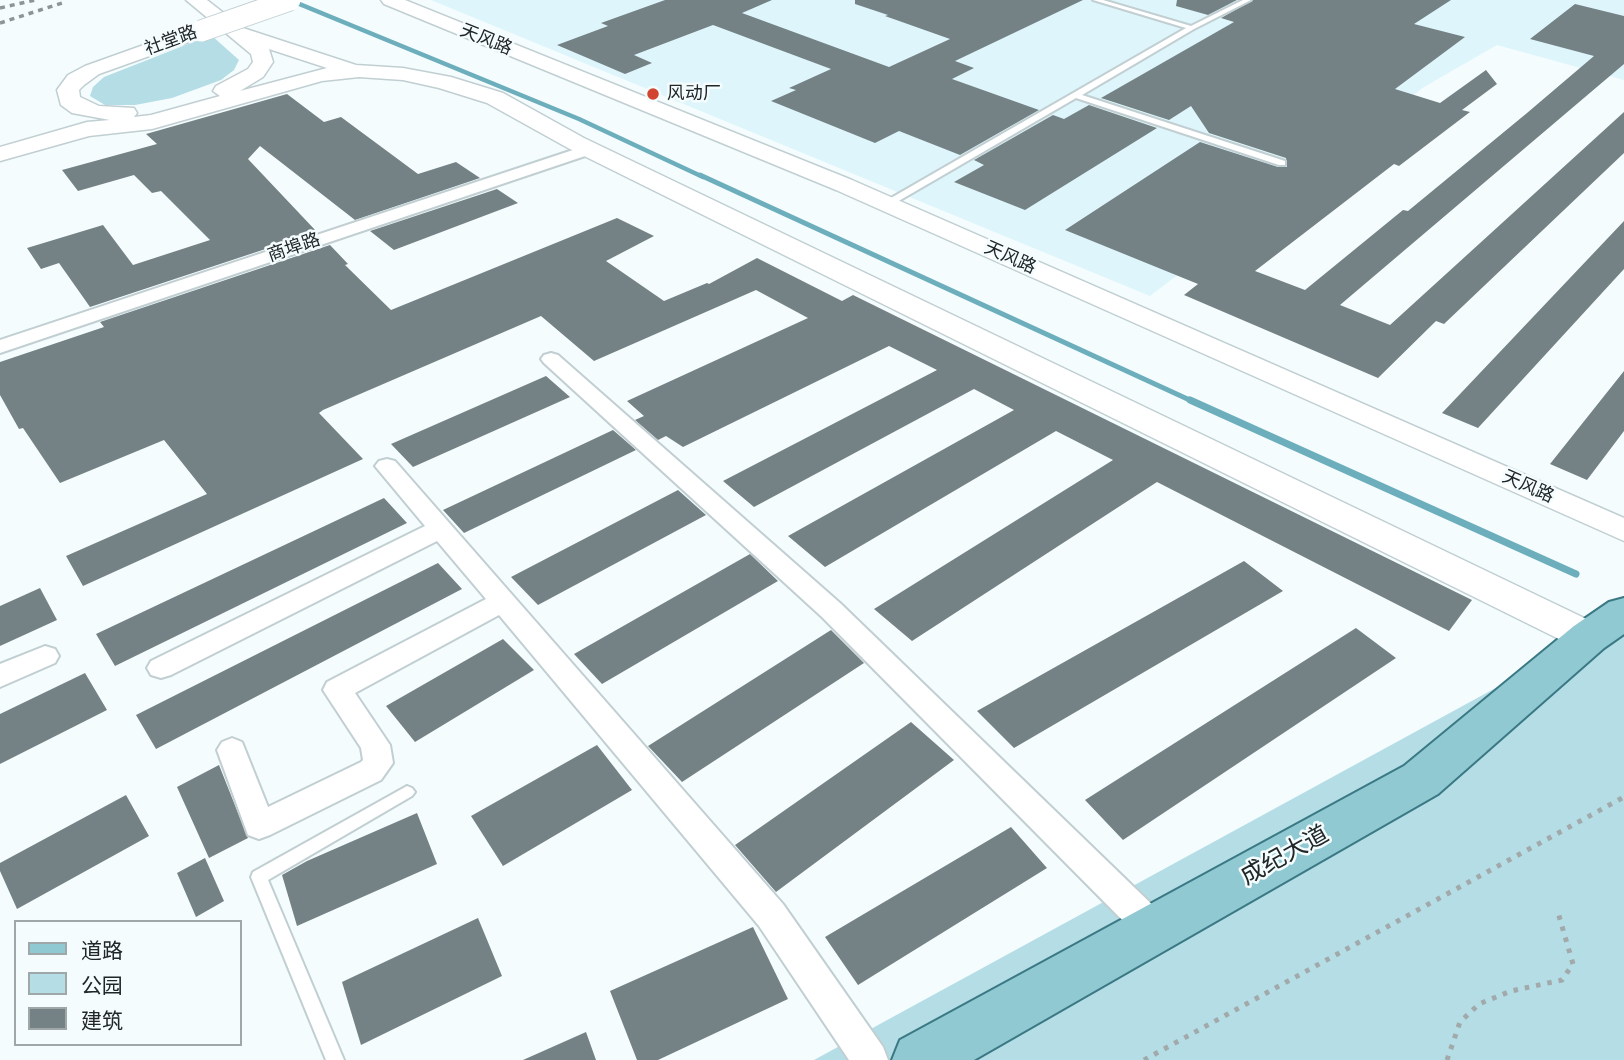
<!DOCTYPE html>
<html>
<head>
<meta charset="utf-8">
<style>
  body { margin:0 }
  #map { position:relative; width:1624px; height:1060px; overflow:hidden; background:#f4fcfe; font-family:Arial,"Noto Sans SC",sans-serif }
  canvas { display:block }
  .legend { position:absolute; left:14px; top:920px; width:228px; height:126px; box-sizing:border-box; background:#f4fcfe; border:2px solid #a0a7a8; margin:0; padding:9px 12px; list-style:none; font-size:21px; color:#212728 }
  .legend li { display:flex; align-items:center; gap:14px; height:35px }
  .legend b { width:35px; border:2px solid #a0a7a8 }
</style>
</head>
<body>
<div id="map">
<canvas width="1624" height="1060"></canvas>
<ul class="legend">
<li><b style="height:9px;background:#91c9d3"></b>道路</li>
<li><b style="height:19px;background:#b4dde5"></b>公园</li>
<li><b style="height:19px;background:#758285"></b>建筑</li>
</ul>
</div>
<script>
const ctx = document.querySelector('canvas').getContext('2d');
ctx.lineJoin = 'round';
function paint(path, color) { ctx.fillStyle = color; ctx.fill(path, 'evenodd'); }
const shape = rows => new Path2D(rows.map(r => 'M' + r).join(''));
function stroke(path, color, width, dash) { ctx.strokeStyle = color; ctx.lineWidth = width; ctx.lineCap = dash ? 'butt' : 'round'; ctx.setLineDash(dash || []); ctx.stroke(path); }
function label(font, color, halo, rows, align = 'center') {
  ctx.font = font + ' Arial,"Noto Sans SC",sans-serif'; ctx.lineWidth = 5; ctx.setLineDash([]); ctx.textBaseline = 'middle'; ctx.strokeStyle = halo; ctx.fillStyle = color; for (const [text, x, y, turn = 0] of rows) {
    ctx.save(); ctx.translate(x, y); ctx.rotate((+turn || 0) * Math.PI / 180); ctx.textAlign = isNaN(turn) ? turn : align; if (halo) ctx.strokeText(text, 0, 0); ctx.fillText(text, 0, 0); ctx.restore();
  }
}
paint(shape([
  [431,0,1624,0,1624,80,1497,45,1424,87,1150,296]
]), '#def6fb');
paint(shape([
  [211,35,239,60,234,70,221,80,172,98,135,105,105,105,90,96,93,87,104,77],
  [1624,616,1624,1060,814,1060,1589,637]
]), '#b4dde5');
stroke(shape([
  [292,1,579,119,703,177]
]), '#6caebc', 4.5);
stroke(shape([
  [700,175,1194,402]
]), '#6caebc', 5);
stroke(shape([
  [1190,400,1576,574]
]), '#6caebc', 7);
paint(shape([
  [665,0,772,0,742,13,889,67,950,39,885,16,888,15,855,4,855,0,1083,0,955,61,974,68,952,79,1039,110,960,155,899,131,875,143,771,101,796,90,789,88,831,69,713,25,634,55,652,63,625,74,557,45,608,26,601,23],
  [1177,0,1237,0,1208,15,1176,6],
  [1253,0,1451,0,1414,24,1465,37,1395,89,1440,103,1486,70,1497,84,1462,110,1470,112,1399,166,1394,164,1255,271,1305,290,1403,210,1408,211,1527,113,1594,56,1530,39,1575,4,1624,16,1624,64,1340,305,1390,325,1624,112,1624,153,1444,324,1436,321,1378,378,1184,295,1198,284,1065,230,1200,142,1278,167,1287,167,1286,158,1209,133,1191,106,1169,120,1101,98,1234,22,1221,18],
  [287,94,324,122,341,117,418,174,456,162,480,178,355,220,260,146,248,159,317,232,90,307,59,263,41,269,27,248,103,225,133,265,210,240,161,191,152,193,134,175,78,191,62,170,157,144,146,134],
  [1089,105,1157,128,1025,210,954,182,984,165,974,160,1053,115,1064,119],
  [497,189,518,203,394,250,370,231],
  [617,218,654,236,606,261,664,301,707,283,709,284,757,258,842,301,853,295,1472,600,1449,631,1157,482,912,641,874,609,1113,460,1056,431,825,567,788,536,1014,410,974,389,754,507,723,481,937,370,889,346,683,447,666,436,658,440,635,420,644,416,627,401,808,318,756,290,594,361,541,316,323,410,319,413,363,459,83,586,66,556,207,494,164,440,60,483,23,428,19,429,0,395,0,362,104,327,100,322,330,245,348,264,345,265,391,310],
  [1624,221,1624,269,1478,428,1442,413],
  [1624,371,1624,431,1587,480,1550,464],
  [546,376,570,397,413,467,391,444],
  [613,430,636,450,464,533,443,510],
  [678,490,706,515,538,605,511,577],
  [384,498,407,523,115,666,96,634],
  [750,554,778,581,602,684,574,654],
  [1244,561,1283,591,1014,748,977,711],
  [438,563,462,589,156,749,136,715],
  [40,588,57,620,0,646,0,606],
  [1356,628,1396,658,1123,840,1085,800],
  [831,630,864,663,682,782,648,746],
  [503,639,534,670,415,742,386,706],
  [85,673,107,710,0,764,0,714],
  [911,722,954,760,776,892,735,845],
  [597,745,632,790,503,866,471,816],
  [219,765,248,838,209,858,177,787],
  [126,795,149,836,17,909,0,871,0,863],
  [417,813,437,864,297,926,282,875,307,861],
  [1011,827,1047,868,858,985,825,937],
  [205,858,224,901,196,917,177,873],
  [478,918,502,976,361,1045,342,982],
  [753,927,788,999,658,1060,637,1060,610,991],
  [586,1032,596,1060,523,1060]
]), '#758285');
const service = shape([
  [1093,0,1103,0,1191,26,1243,0,1251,0,1194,29,1082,95,1285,161,1285,165,1279,165,1076,98,890,206,884,206,884,202,1186,28,1093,0],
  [407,786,412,788,415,792,412,796,268,880,344,1060,326,1060,251,877,253,872,407,786]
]);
const minor = shape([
  [588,145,594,147,596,150,594,153,0,353,0,340,588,145],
  [551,353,558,355,840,603,1167,919,1171,930,1167,941,1155,945,1143,941,822,617,544,363,541,359,544,355,551,353],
  [387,459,395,461,783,904,883,1047,888,1060,849,1060,759,926,499,615,355,693,390,745,393,763,381,780,270,835,259,839,248,835,217,750,222,742,232,738,242,742,268,807,361,762,363,760,361,748,323,690,327,682,486,599,437,541,171,675,161,678,151,675,147,668,151,661,425,526,375,466,379,461,387,459],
  [45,646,55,649,59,656,55,663,0,687,0,664,45,646]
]);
const tertiary = shape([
  [381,0,405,0,852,180,1624,518,1624,541,836,190,384,4,381,0]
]);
const secondary = shape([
  [186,0,207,0,243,28,356,65,403,68,451,77,503,93,584,138,1603,627,1608,637,1603,647,1589,651,1575,647,568,148,487,103,439,88,403,80,359,77,322,81,152,129,89,136,0,161,0,147,87,122,110,120,72,113,61,105,57,90,68,75,85,66,194,27,201,25,208,27,211,31,208,35,99,74,84,85,79,90,80,97,99,106,134,108,137,113,134,117,151,115,220,96,213,91,216,86,248,69,253,62,251,54,186,0],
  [269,49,327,68,240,91,263,77,273,62,269,49]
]);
const primary = shape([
  [1624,598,1624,634,1604,648,1438,794,974,1060,892,1060,900,1040,1404,766,1574,626,1609,602,1624,598]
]);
stroke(service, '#c1cfd2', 4);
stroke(minor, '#c1cfd2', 4);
stroke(tertiary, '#c1cfd2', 3);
stroke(secondary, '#c1cfd2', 3);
stroke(primary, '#3a7984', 4);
stroke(shape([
  [1144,1060,1624,797],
  [1447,1060,1460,1022,1479,1004,1511,991,1562,980,1573,964,1557,909]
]), '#a2a9aa', 5, [4.5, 7]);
paint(service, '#fff');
paint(minor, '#fff');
paint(tertiary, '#fff');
paint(secondary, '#fff');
paint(primary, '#91c9d3');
stroke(shape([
  [0,8,35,0],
  [0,23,62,3]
]), '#8d9495', 3.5, [5, 5]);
const secondaryBridge = shape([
  [201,31,290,0]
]);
stroke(secondaryBridge, '#c1cfd2', 23, []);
stroke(secondaryBridge, '#fff', 21);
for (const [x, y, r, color] of [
  [653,94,7,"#d1452f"]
]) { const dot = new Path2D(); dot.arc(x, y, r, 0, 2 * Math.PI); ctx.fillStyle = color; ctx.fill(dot); stroke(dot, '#f4fcfe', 2.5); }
label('18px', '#212728', '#f4fcfe', [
  ["天风路",486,40,22],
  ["社堂路",171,41,-20],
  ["商埠路",294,248,-19],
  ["天风路",1010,258,24],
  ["天风路",1528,487,24]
]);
label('18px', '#212728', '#f4fcfe', [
  ["风动厂",667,94]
], 'left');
label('24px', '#212728', '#f4fcfe', [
  ["成纪大道",1285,856,-29]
]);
</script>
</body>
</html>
